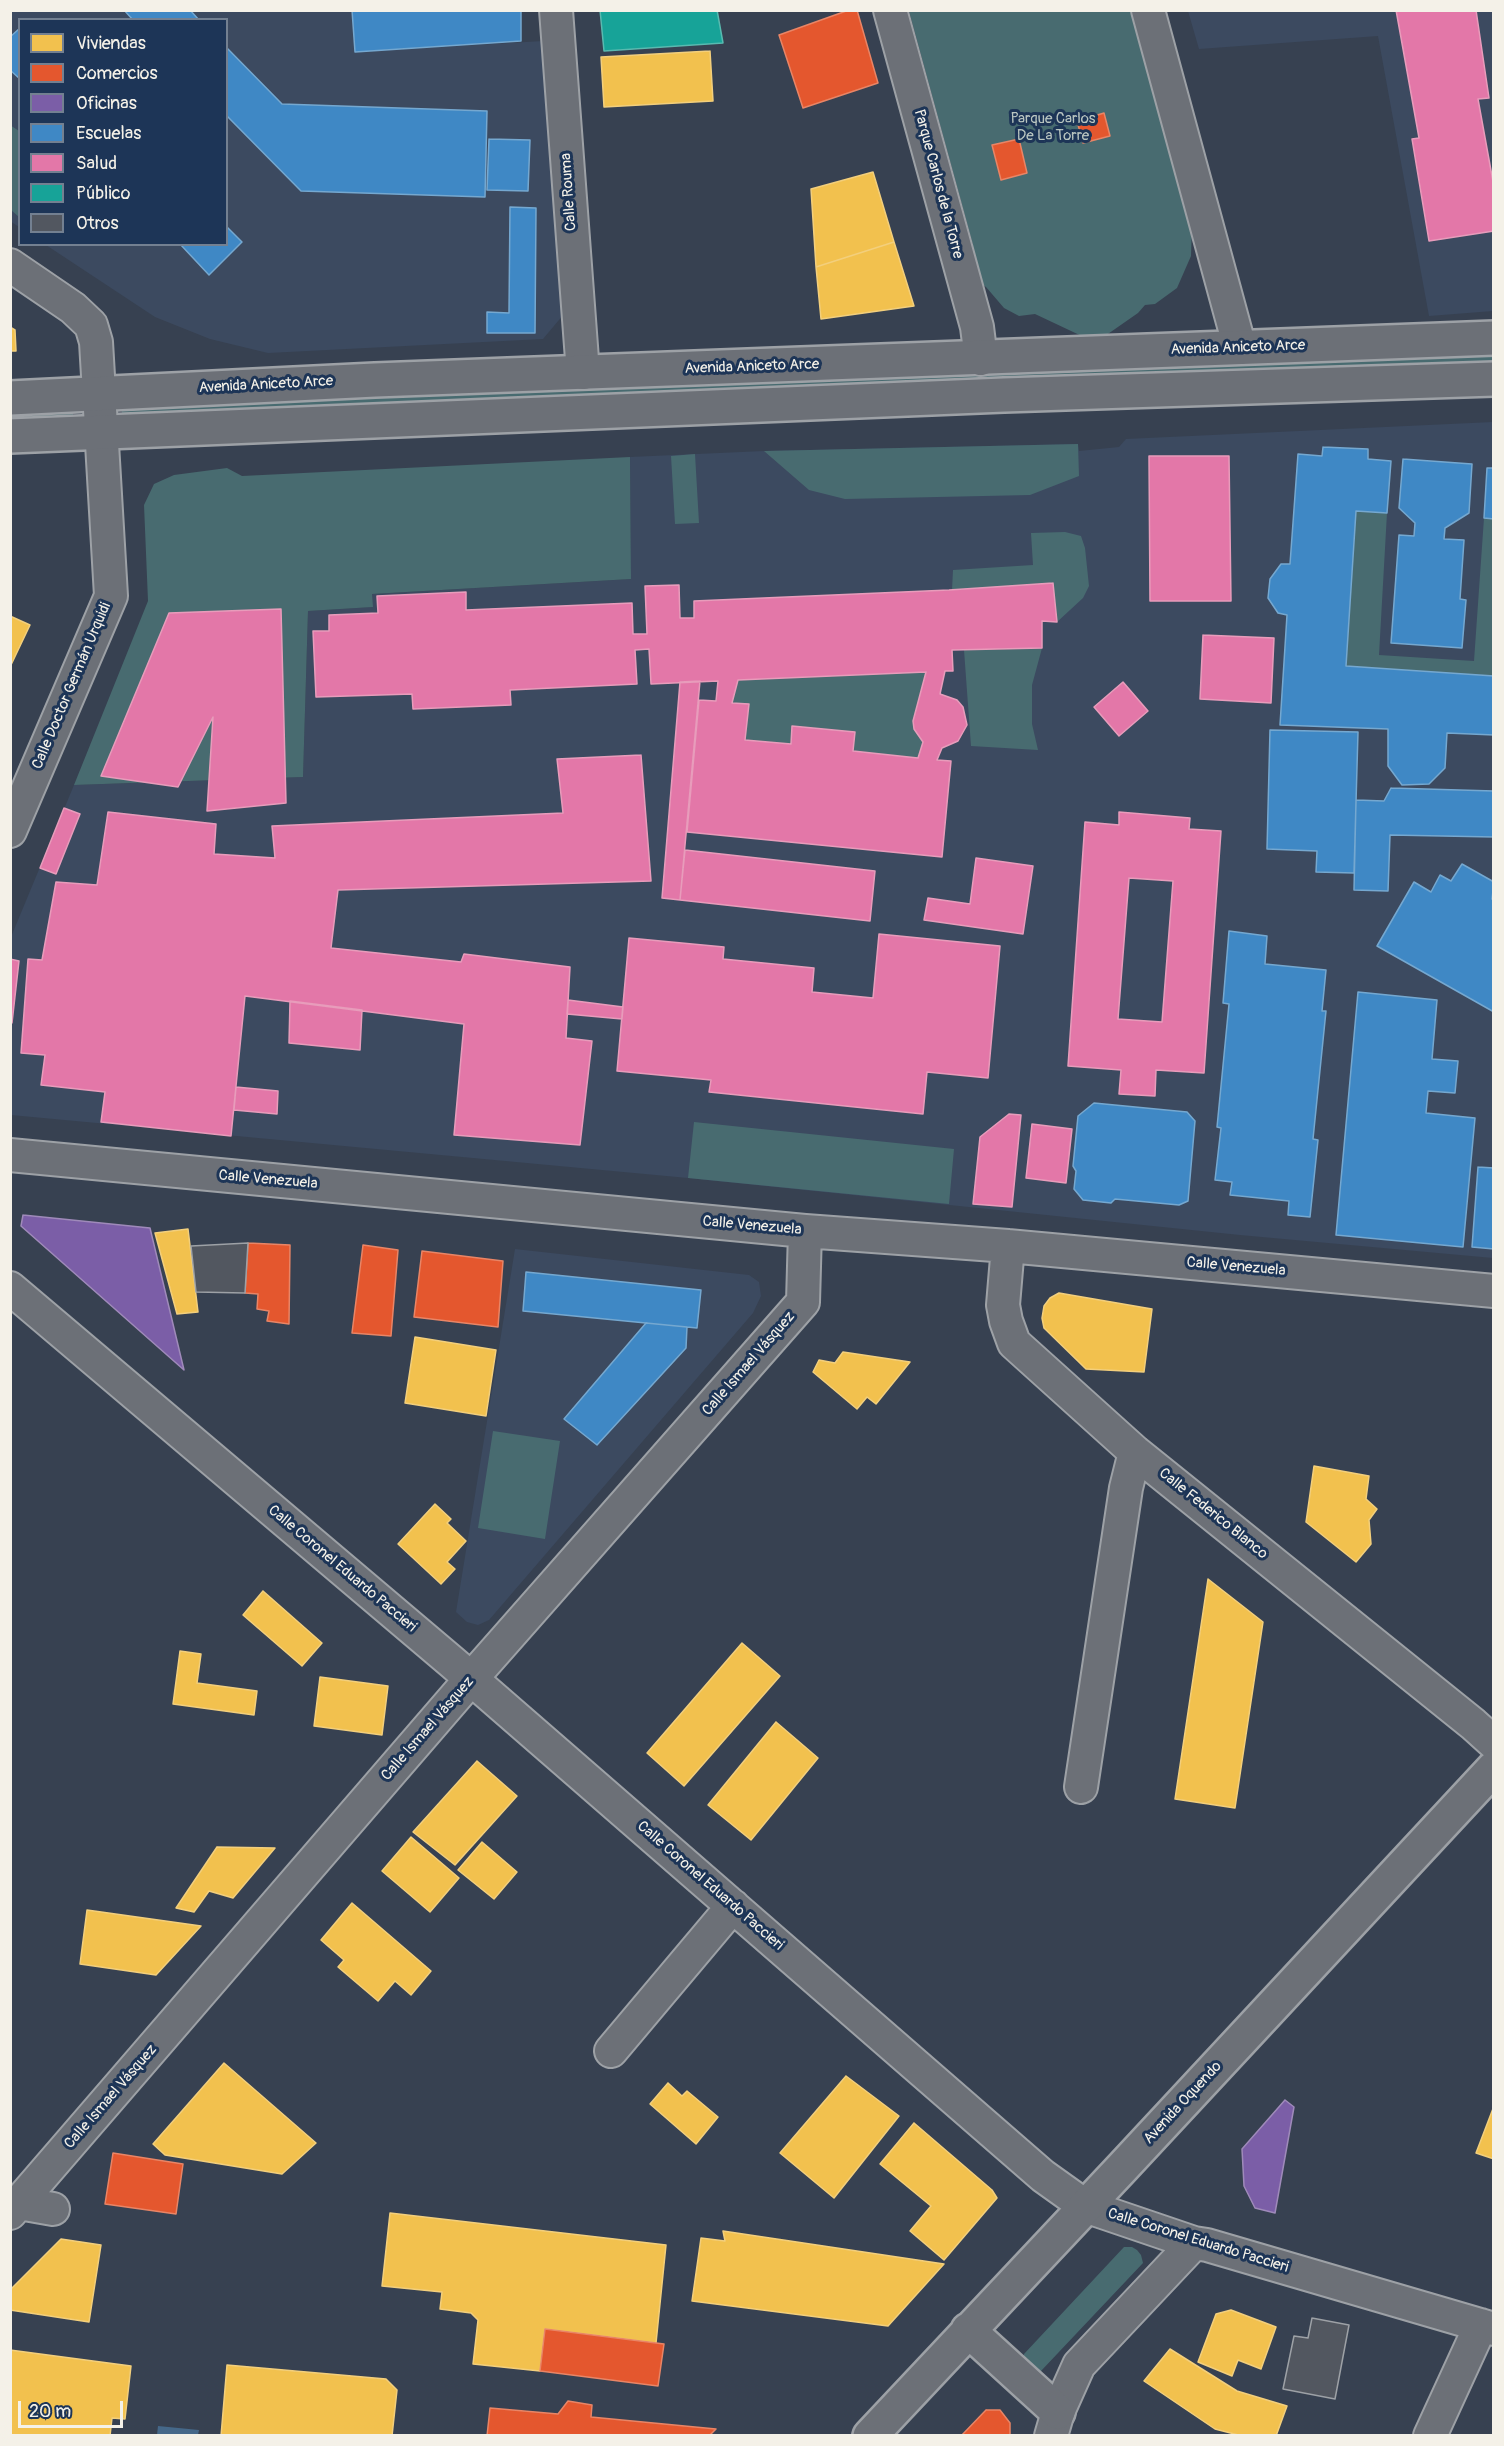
<!DOCTYPE html>
<html>
<head>
<meta charset="utf-8">
<style>
  body { margin:0 }
  #map { position:relative; width:1504px; height:2446px; overflow:hidden; background:#374151; font-family:Pangolin,sans-serif }
  canvas { display:block }
  .frame { position:absolute; inset:0; border:12px solid #f4f1e8; pointer-events:none }
  .legend { position:absolute; left:18px; top:18px; width:210px; height:228px; box-sizing:border-box; background:#1d3557; border:2px solid #738091; margin:0; padding:8px 10px; list-style:none; font-size:18px; color:#f4f1e8 }
  .legend li { display:flex; align-items:center; gap:12px; height:30px }
  .legend b { width:30px; border:2px solid #738091 }
  .scale { position:absolute; left:18px; top:2401px; width:105px; height:27px; box-sizing:border-box; border:3px solid #f4f1e8; border-top:0; padding-left:8px; font-size:18px; line-height:21px; white-space:nowrap; color:#f4f1e8; -webkit-text-stroke:4px #1d3557; paint-order:stroke }
</style>
</head>
<body>
<div id="map">
<canvas width="1504" height="2446"></canvas>
<div class="frame"></div>
<ul class="legend">
<li><b style="height:16px;background:#f2c14e"></b>Viviendas</li>
<li><b style="height:16px;background:#e4572e"></b>Comercios</li>
<li><b style="height:16px;background:#7b5ea7"></b>Oficinas</li>
<li><b style="height:16px;background:#3f88c5"></b>Escuelas</li>
<li><b style="height:16px;background:#e377a8"></b>Salud</li>
<li><b style="height:16px;background:#17a398"></b>Público</li>
<li><b style="height:16px;background:#525760"></b>Otros</li>
</ul>
<div class="scale">20 m</div>
</div>
<script>
const ctx = document.querySelector('canvas').getContext('2d');
ctx.lineJoin = 'round';
function paint(path, color) { ctx.fillStyle = color; ctx.fill(path, 'evenodd'); }
const shape = rows => new Path2D(rows.map(r => 'M' + r).join(''));
function stroke(path, color, width, dash) { ctx.strokeStyle = color; ctx.lineWidth = width; ctx.lineCap = dash ? 'butt' : 'round'; ctx.setLineDash(dash || []); ctx.stroke(path); }
function label(font, color, halo, rows, align = 'center') {
  ctx.font = font + ' Pangolin,sans-serif'; ctx.lineWidth = 6; ctx.setLineDash([]); ctx.textBaseline = 'middle'; ctx.strokeStyle = halo; ctx.fillStyle = color; for (const [text, x, y, turn = 0] of rows) {
    ctx.save(); ctx.translate(x, y); ctx.rotate((+turn || 0) * Math.PI / 180); ctx.textAlign = isNaN(turn) ? turn : align; if (halo) ctx.strokeText(text, 0, 0); ctx.fillText(text, 0, 0); ctx.restore();
  }
}
paint(shape([
  [10,11,352,11,355,52,543,41,564,314,543,339,268,353,210,339,155,317,46,245,226,244,226,20,20,20,19,227,10,221],
  [1188,11,1493,11,1493,311,1429,316,1378,36,1199,49],
  [1493,422,1493,1258,1240,1235,688,1178,11,1115,11,937,74,785,303,777,308,611,372,607,372,594,631,579,630,457,764,451,1078,444,1079,451,1119,447,1126,439],
  [515,1249,749,1275,759,1282,761,1296,753,1313,489,1620,478,1625,467,1622,456,1612]
]), '#3c4a60');
paint(shape([
  [909,11,1134,11,1192,226,1191,256,1177,288,1155,304,1145,305,1138,313,1105,336,1088,339,1035,314,1019,316,1004,308,986,287,976,280,969,254,973,245],
  [10,125,19,131,19,217,11,210],
  [1494,354,1493,364,122,414,121,404],
  [73,410,73,420,11,423,10,413],
  [1078,444,1079,476,1030,495,845,499,809,490,764,451],
  [695,454,699,523,675,524,671,456],
  [630,457,631,579,372,594,373,607,308,611,303,777,74,785,148,601,144,505,154,484,174,475,227,468,242,476],
  [1356,511,1387,513,1379,655,1474,661,1484,518,1493,519,1493,676,1346,666],
  [1065,532,1081,536,1085,548,1089,586,1083,598,1057,622,1052,583,952,590,953,570,1033,565,1031,533],
  [1042,648,1032,685,1032,724,1038,750,971,746,964,650],
  [926,672,913,721,914,729,923,742,918,758,853,751,855,732,793,726,791,744,745,740,749,705,732,703,738,680],
  [694,1122,954,1149,949,1204,688,1178],
  [493,1431,560,1441,545,1539,478,1528],
  [1124,2247,1132,2247,1137,2250,1141,2255,1143,2263,1041,2371,1034,2372,1024,2363,1024,2354]
]), '#486b70');
paint(shape([
  [158,2426,199,2430,198,2435,157,2435]
]), '#456889');
const homes = shape([
  [710,51,713,101,604,107,601,57,710,51],
  [873,172,894,242,816,267,811,189,873,172],
  [894,242,914,306,821,319,816,267,894,242],
  [10,327,15,330,16,351,10,351,10,327],
  [10,616,30,625,10,667,10,616],
  [188,1229,198,1312,177,1314,155,1233,188,1229],
  [1059,1293,1152,1309,1144,1372,1086,1369,1044,1328,1042,1318,1044,1306,1050,1298,1059,1293],
  [415,1337,496,1350,486,1416,405,1403,415,1337],
  [843,1352,910,1362,876,1404,867,1397,857,1409,813,1372,819,1360,835,1363,843,1352],
  [1314,1466,1369,1476,1366,1499,1377,1509,1369,1520,1371,1544,1356,1562,1306,1522,1314,1466],
  [435,1504,451,1519,447,1523,466,1541,447,1562,455,1569,441,1584,398,1544,435,1504],
  [1208,1579,1263,1622,1235,1808,1175,1799,1208,1579],
  [263,1591,322,1643,302,1666,243,1615,263,1591],
  [742,1643,780,1676,684,1786,647,1753,742,1643],
  [180,1651,201,1654,197,1683,257,1691,254,1715,173,1704,180,1651],
  [320,1677,388,1686,382,1735,314,1726,320,1677],
  [776,1722,818,1758,751,1840,708,1805,776,1722],
  [477,1761,517,1796,455,1865,413,1832,477,1761],
  [411,1837,459,1878,430,1912,382,1871,411,1837],
  [482,1842,517,1872,494,1899,458,1870,482,1842],
  [217,1847,275,1848,233,1898,209,1891,194,1912,176,1908,217,1847],
  [352,1903,431,1971,411,1995,395,1981,378,2001,338,1967,344,1960,321,1940,352,1903],
  [87,1910,201,1926,156,1975,80,1964,87,1910],
  [224,2063,316,2143,282,2174,165,2155,153,2144,224,2063],
  [846,2076,899,2116,834,2198,780,2153,846,2076],
  [668,2083,682,2096,687,2091,718,2117,696,2144,650,2104,668,2083],
  [1494,2106,1494,2159,1476,2153,1494,2106],
  [914,2123,992,2190,997,2198,944,2260,910,2231,931,2206,880,2164,914,2123],
  [390,2213,666,2245,656,2343,545,2329,540,2371,473,2364,478,2320,471,2313,440,2309,442,2292,382,2286,390,2213],
  [723,2231,944,2264,888,2326,692,2301,701,2238,725,2241,723,2231],
  [61,2239,101,2245,89,2322,10,2310,10,2290,61,2239],
  [1231,2310,1276,2327,1261,2369,1238,2360,1232,2376,1198,2362,1216,2314,1231,2310],
  [1170,2349,1237,2391,1287,2406,1276,2436,1242,2436,1215,2429,1144,2381,1170,2349],
  [10,2350,131,2366,125,2419,112,2418,110,2436,10,2436,10,2350],
  [227,2365,386,2379,397,2390,392,2436,221,2436,227,2365]
]);
paint(homes, '#f2c14e');
stroke(homes, '#f3cf7c', 1.5);
const shops = shape([
  [849,10,857,10,878,83,803,108,779,35,849,10],
  [1104,113,1110,136,1083,143,1077,121,1104,113],
  [1019,139,1027,173,1001,180,992,145,1019,139],
  [248,1243,290,1245,289,1324,267,1321,269,1311,257,1309,258,1294,245,1293,248,1243],
  [363,1245,398,1250,391,1336,352,1333,363,1245],
  [422,1251,503,1261,498,1327,414,1317,422,1251],
  [113,2153,183,2164,176,2214,105,2204,113,2153],
  [545,2329,664,2344,658,2386,540,2371,545,2329],
  [568,2401,592,2405,591,2417,716,2429,709,2436,487,2436,490,2408,558,2414,568,2401],
  [986,2410,1000,2410,1010,2423,1010,2436,961,2436,986,2410]
]);
paint(shops, '#e4572e');
stroke(shops, '#e98566', 1.5);
const offices = shape([
  [23,1215,150,1228,184,1370,21,1226,23,1215],
  [1285,2100,1294,2107,1275,2213,1255,2208,1244,2186,1242,2149,1285,2100]
]);
paint(offices, '#7b5ea7');
stroke(offices, '#9f8aba', 1.5);
const schools = shape([
  [124,10,190,10,199,20,133,20,124,10],
  [352,10,521,10,521,41,355,52,352,10],
  [20,28,20,79,10,70,10,37,20,28],
  [226,47,282,104,487,111,485,197,301,191,226,115,226,47],
  [489,139,530,140,528,191,487,190,489,139],
  [510,207,536,208,535,333,487,333,487,312,509,313,510,207],
  [226,226,242,242,209,275,180,244,226,244,226,226],
  [1323,447,1368,449,1368,459,1391,461,1387,513,1356,511,1346,666,1494,676,1494,735,1447,733,1445,768,1429,784,1402,785,1388,766,1388,729,1280,725,1287,615,1278,613,1268,598,1270,579,1281,564,1290,564,1298,454,1322,456,1323,447],
  [1403,459,1472,464,1469,513,1445,528,1444,539,1464,540,1460,599,1466,600,1462,648,1391,643,1399,535,1414,536,1415,523,1399,508,1403,459],
  [1487,468,1494,468,1494,519,1484,518,1487,468],
  [1270,730,1358,732,1354,873,1316,872,1317,851,1267,849,1270,730],
  [1391,788,1494,791,1494,837,1390,835,1388,891,1354,890,1356,800,1384,801,1391,788],
  [1462,864,1494,882,1492,899,1494,900,1494,1012,1377,946,1414,882,1431,892,1440,875,1451,881,1462,864],
  [1229,931,1267,936,1265,964,1326,970,1322,1011,1326,1011,1313,1139,1318,1140,1310,1217,1288,1215,1289,1201,1230,1195,1232,1182,1215,1180,1221,1128,1217,1127,1229,1004,1223,1003,1229,931],
  [1358,992,1437,1000,1432,1059,1458,1061,1455,1093,1428,1091,1426,1113,1475,1118,1463,1247,1336,1235,1358,992],
  [1094,1103,1187,1112,1195,1121,1188,1201,1179,1205,1115,1199,1111,1203,1083,1200,1074,1189,1076,1171,1073,1166,1078,1116,1094,1103],
  [1478,1167,1494,1168,1494,1249,1472,1247,1478,1167],
  [526,1272,701,1290,697,1328,523,1311,526,1272],
  [646,1323,687,1327,686,1348,597,1445,564,1419,646,1323]
]);
paint(schools, '#3f88c5');
stroke(schools, '#75a8d0', 1.5);
const health = shape([
  [1396,10,1476,10,1489,98,1478,99,1494,187,1494,231,1429,241,1412,139,1419,138,1396,10],
  [1149,456,1229,456,1231,601,1150,601,1149,456],
  [1053,583,1057,622,1042,621,1042,648,952,650,953,671,945,671,940,694,957,700,963,707,967,725,958,741,942,748,937,760,951,761,942,857,687,832,699,700,716,701,718,681,651,684,649,649,635,650,637,684,510,690,511,705,413,709,412,694,316,697,313,631,329,631,329,615,378,613,377,596,466,592,466,610,632,603,633,634,647,634,645,586,679,585,680,618,694,618,694,601,949,590,1053,583],
  [926,672,913,721,914,729,923,742,918,758,853,751,855,732,792,726,791,744,745,740,749,704,732,703,738,680,926,672],
  [281,609,286,803,207,811,213,717,178,787,101,776,169,613,281,609],
  [1203,635,1274,638,1271,703,1200,699,1203,635],
  [700,681,680,900,662,898,680,682,700,681],
  [1123,682,1148,711,1119,736,1094,707,1123,682],
  [641,755,651,881,338,890,331,948,461,962,464,954,570,967,566,1038,592,1041,580,1145,454,1135,464,1024,245,996,231,1136,101,1122,105,1092,41,1085,45,1055,21,1053,28,959,42,960,56,882,97,885,108,812,216,824,214,854,275,858,272,826,563,813,557,759,641,755],
  [64,808,80,814,56,874,40,868,64,808],
  [1119,812,1190,818,1189,829,1221,831,1204,1073,1156,1070,1155,1096,1119,1094,1121,1070,1068,1066,1085,822,1119,825,1119,812],
  [1129,878,1173,881,1162,1022,1118,1019,1129,878],
  [685,850,875,871,870,921,680,900,685,850],
  [976,858,1033,866,1023,934,924,920,928,898,970,904,976,858],
  [879,934,1000,946,988,1078,927,1072,923,1114,709,1092,711,1080,617,1071,629,938,724,947,723,959,814,968,812,992,873,998,879,934],
  [10,959,19,961,12,1023,10,1023,10,959],
  [568,1000,623,1007,622,1019,567,1014,568,1000],
  [290,1001,362,1010,360,1050,289,1043,290,1001],
  [236,1087,278,1091,277,1114,234,1110,236,1087],
  [1009,1114,1021,1115,1012,1207,973,1204,980,1137,1009,1114],
  [1032,1124,1072,1129,1066,1183,1026,1178,1032,1124]
]);
paint(health, '#e377a8');
stroke(health, '#e89cbb', 1.5);
const public = shape([
  [600,10,717,10,723,43,604,51,600,10]
]);
paint(public, '#17a398');
stroke(public, '#59bab0', 1.5);
const building = shape([
  [248,1243,245,1293,196,1292,191,1246,248,1243],
  [1312,2318,1349,2325,1335,2399,1283,2389,1294,2336,1308,2338,1312,2318]
]);
paint(building, '#525760');
stroke(building, '#9da1a6', 1.5);
const street = shape([
  [556,10,583,373],
  [890,10,977,327,981,359],
  [1148,10,1240,348],
  [10,265,73,308,91,325,96,342,111,596,10,831],
  [10,1155,805,1231,1008,1246,1494,1291],
  [1008,1246,1003,1305,1006,1321,1014,1343,1135,1452,1473,1724,1494,1743],
  [10,1288,453,1663,1043,2176,1085,2206,1194,2243,1207,2245,1494,2329],
  [1081,1787,1126,1488,1135,1452],
  [611,2051,733,1906],
  [19,2203,53,2209],
  [10,2213,470,1680,803,1302,805,1231],
  [1051,2436,1058,2412,1079,2365,1194,2243],
  [1430,2436,1481,2325]
]);
const secondary = shape([
  [10,398,375,380,1494,338],
  [10,436,1004,395,1494,379],
  [968,2330,1058,2412],
  [870,2436,1122,2168,1494,1768]
]);
stroke(street, '#9da1a6', 36);
stroke(secondary, '#9da1a6', 38);
stroke(street, '#6c7077', 32);
stroke(secondary, '#6c7077', 33);
label('15px', '#b9c5c0', '#1d3557', [
  ["Parque Carlos",1053,119],
  ["De La Torre",1053,136]
]);
label('15px', '#f4f1e8', '#1d3557', [
  ["Parque Carlos de la Torre",938,184,75],
  ["Calle Rouma",569,192,-94],
  ["Avenida Aniceto Arce",1238,348,-2],
  ["Avenida Aniceto Arce",752,367,-2],
  ["Avenida Aniceto Arce",266,385,-3],
  ["Calle Doctor Germán Urquidi",72,686,-67],
  ["Calle Venezuela",268,1180,5],
  ["Calle Venezuela",752,1226,5],
  ["Calle Venezuela",1236,1267,5],
  ["Calle Ismael Vásquez",749,1364,-49],
  ["Calle Federico Blanco",1213,1514,39],
  ["Calle Coronel Eduardo Paccieri",342,1569,40],
  ["Calle Ismael Vásquez",428,1729,-49],
  ["Calle Coronel Eduardo Paccieri",710,1886,41],
  ["Calle Ismael Vásquez",111,2097,-49],
  ["Avenida Oquendo",1183,2103,-47],
  ["Calle Coronel Eduardo Paccieri",1198,2241,17]
]);
</script>
</body>
</html>
